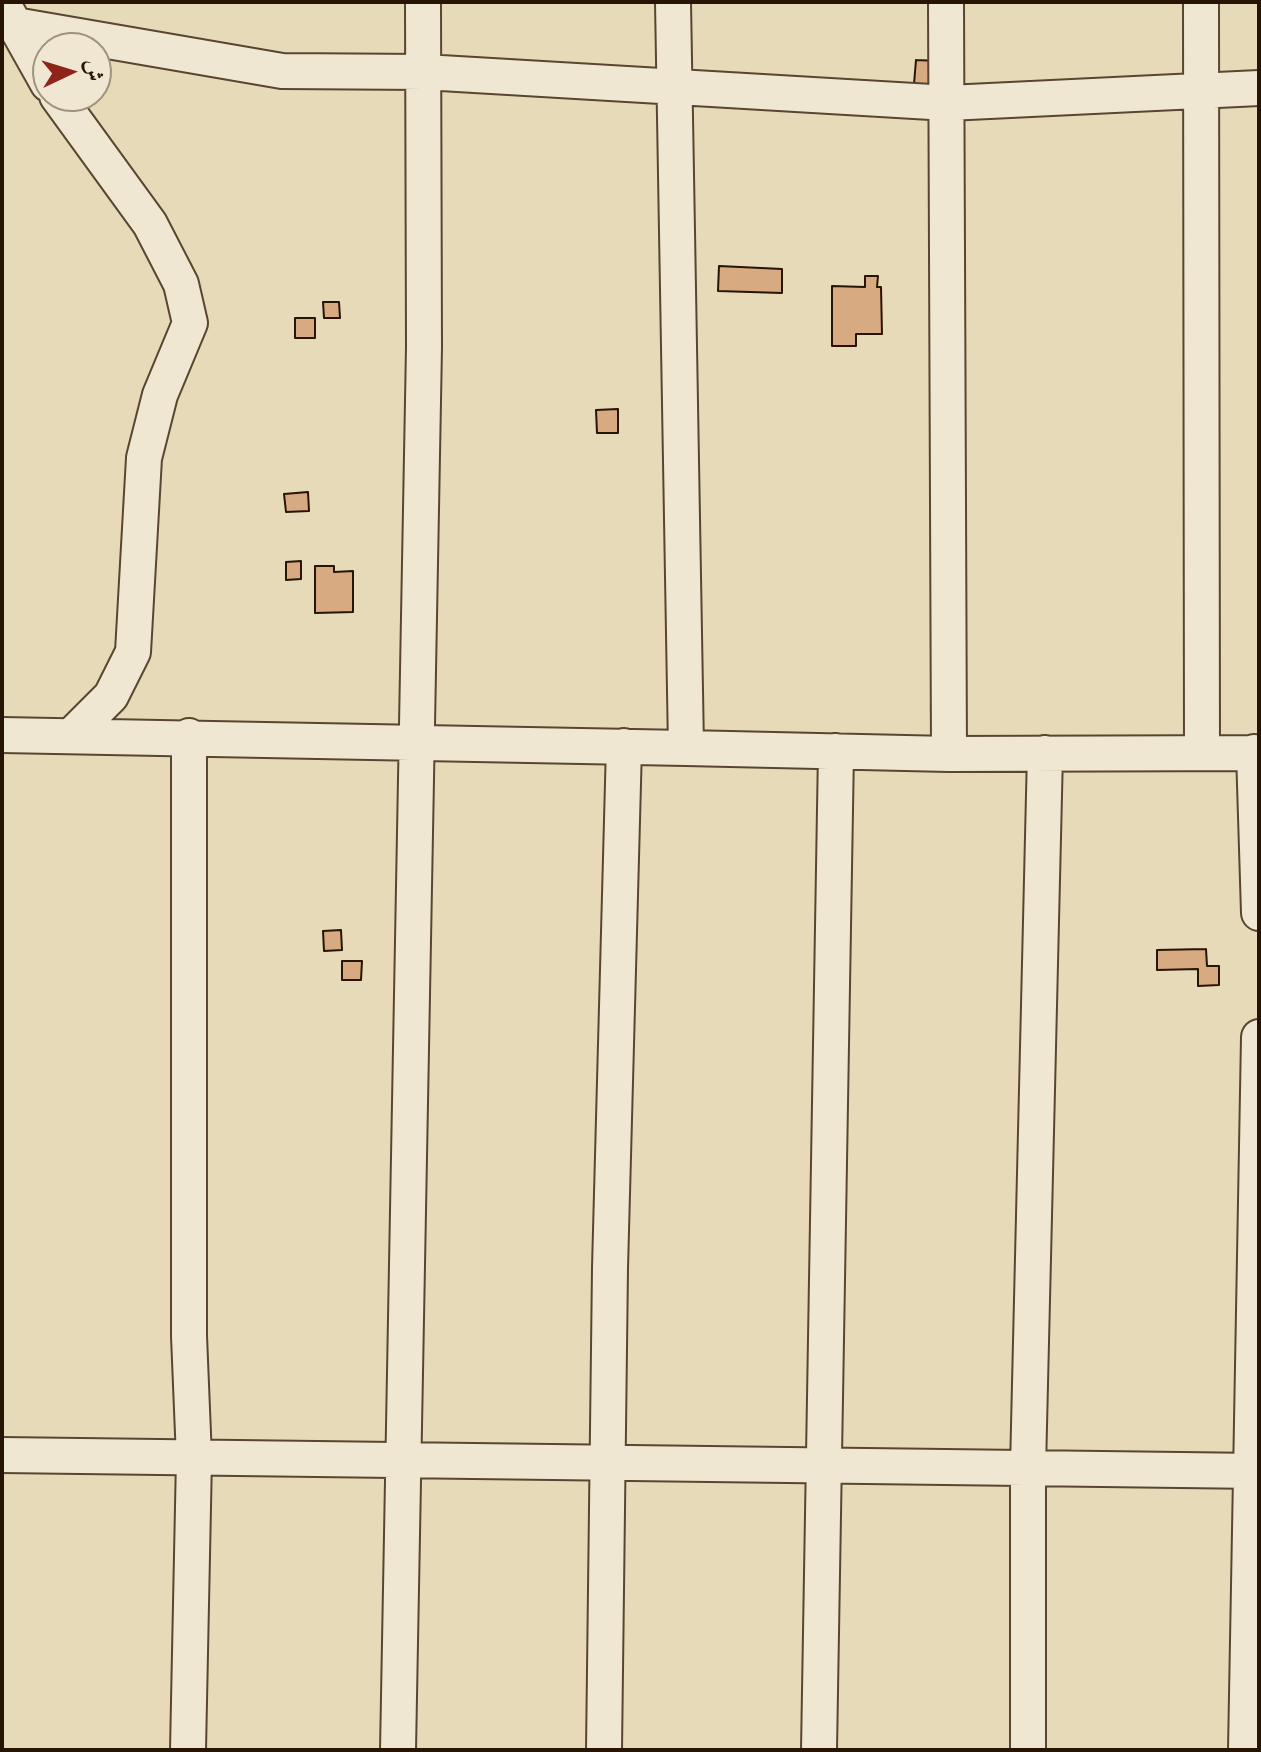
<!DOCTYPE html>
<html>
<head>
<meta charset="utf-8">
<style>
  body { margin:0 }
  #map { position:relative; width:1261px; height:1752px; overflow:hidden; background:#e7dab8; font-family:Cardo,Amiri,serif }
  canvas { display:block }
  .frame { position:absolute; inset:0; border:4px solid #281402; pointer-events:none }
  .north { position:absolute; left:32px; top:32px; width:80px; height:80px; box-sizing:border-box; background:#efe7d1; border:2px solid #9f937e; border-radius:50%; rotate:86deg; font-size:22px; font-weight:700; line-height:32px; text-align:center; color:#281402 }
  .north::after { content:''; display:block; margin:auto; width:28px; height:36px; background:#8f2418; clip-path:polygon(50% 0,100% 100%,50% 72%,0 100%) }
</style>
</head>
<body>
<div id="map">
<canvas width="1261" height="1752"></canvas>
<div class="frame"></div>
<div class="north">ش</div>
</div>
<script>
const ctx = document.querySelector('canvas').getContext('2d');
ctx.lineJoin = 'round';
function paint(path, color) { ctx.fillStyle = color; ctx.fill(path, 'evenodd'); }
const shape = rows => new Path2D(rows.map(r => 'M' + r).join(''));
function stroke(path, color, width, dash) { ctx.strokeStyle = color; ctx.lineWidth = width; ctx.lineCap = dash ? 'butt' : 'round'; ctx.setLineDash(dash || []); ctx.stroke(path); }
const building = shape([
  [916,60,938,61,937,85,914,84,916,60],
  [719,266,782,269,782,293,718,291,719,266],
  [865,276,878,276,877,287,881,287,882,334,856,334,856,346,832,346,832,286,865,287,865,276],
  [323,302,339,302,340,318,324,318,323,302],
  [295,318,315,318,315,338,295,338,295,318],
  [618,409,618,433,597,433,596,410,618,409],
  [308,492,309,511,286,512,284,494,308,492],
  [301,561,301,579,286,580,286,562,301,561],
  [315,566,334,566,334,572,353,571,353,612,315,613,315,566],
  [341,930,342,950,324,951,323,931,341,930],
  [1206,949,1207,966,1219,966,1219,985,1198,986,1198,969,1157,970,1157,950,1206,949],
  [342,961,362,961,361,980,342,980,342,961]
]);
paint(building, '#d7aa81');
stroke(building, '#281402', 2);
const minor = shape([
  [2,2,48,84],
  [946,2,949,754],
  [1201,2,1202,752],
  [15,25,282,71,424,72,948,103,1259,88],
  [57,96,150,224,181,284,190,323,160,395,144,458,133,652,111,696,72,735],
  [2,735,686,748,673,2],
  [686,748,949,754,1259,753],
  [1254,752,1259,913],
  [2,1455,1259,1471],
  [188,1750,194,1458,189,1336,189,736],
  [398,1750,424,347,423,2],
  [604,1750,610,1268,624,746],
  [819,1750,836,751],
  [1028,1750,1028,1468,1045,753],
  [1246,1750,1259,1037]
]);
stroke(minor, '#584630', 38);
stroke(minor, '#efe7d1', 34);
</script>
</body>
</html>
